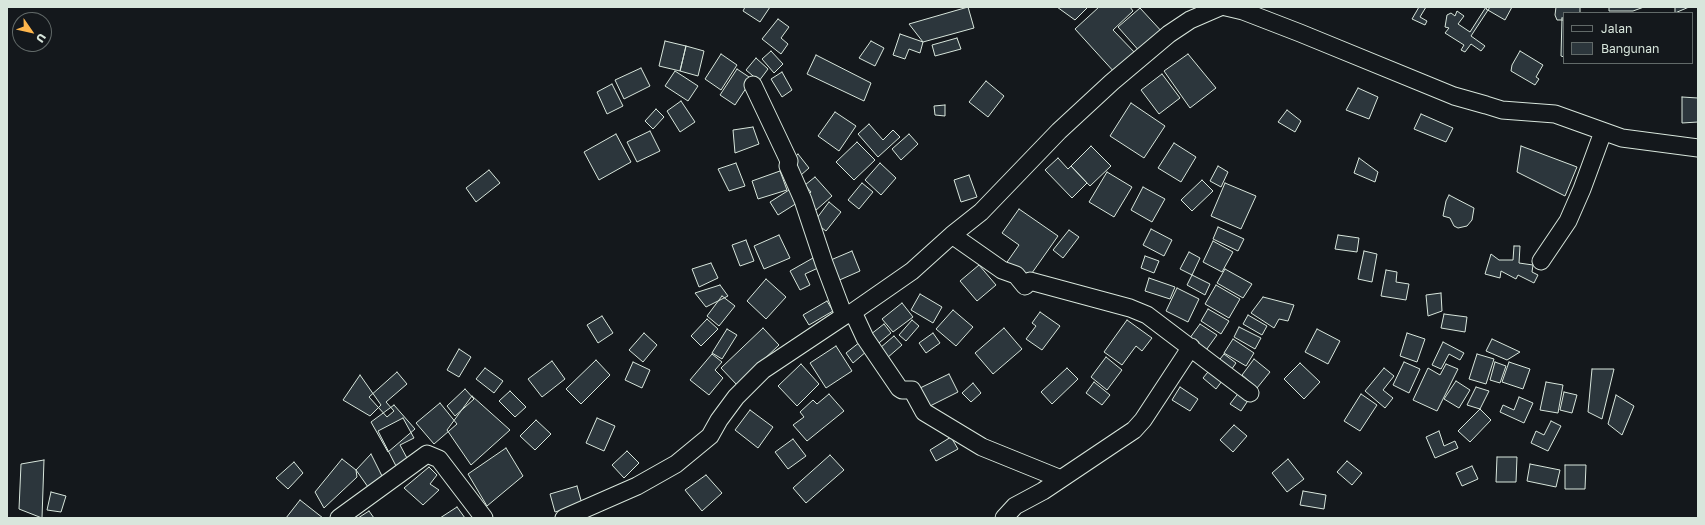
<!DOCTYPE html>
<html>
<head>
<meta charset="utf-8">
<style>
  body { margin:0 }
  #map { position:relative; width:1705px; height:525px; overflow:hidden; background:#14181c; font-family:"Golos Text",sans-serif }
  canvas { display:block }
  .frame { position:absolute; inset:0; border:8px solid #d8e6dc; pointer-events:none }
  .legend { position:absolute; left:1563px; top:12px; width:130px; height:52px; box-sizing:border-box; background:#14181c; border:1px solid #626a69; margin:0; padding:5px 7px; list-style:none; font-size:12px; color:#d8e6dc }
  .legend li { display:flex; align-items:center; gap:8px; height:20px }
  .legend b { width:20px; border:1px solid #626a69 }
  .north { position:absolute; left:12px; top:12px; width:40px; height:40px; box-sizing:border-box; background:#14181c; border:1px solid #626a69; border-radius:50%; rotate:124deg; font-size:11px; font-weight:700; line-height:16px; text-align:center; color:#d8e6dc }
  .north::after { content:''; display:block; margin:auto; width:14px; height:18px; background:#ffb74d; clip-path:polygon(50% 0,100% 100%,50% 72%,0 100%) }
</style>
</head>
<body>
<div id="map">
<canvas width="1705" height="525"></canvas>
<div class="frame"></div>
<ul class="legend">
<li><b style="height:5px;background:#14181c"></b>Jalan</li>
<li><b style="height:11px;background:#2c363c"></b>Bangunan</li>
</ul>
<div class="north">U</div>
</div>
<script>
const ctx = document.querySelector('canvas').getContext('2d');
ctx.lineJoin = 'round';
function paint(path, color) { ctx.fillStyle = color; ctx.fill(path, 'evenodd'); }
const shape = rows => new Path2D(rows.map(r => 'M' + r).join(''));
function stroke(path, color, width, dash) { ctx.strokeStyle = color; ctx.lineWidth = width; ctx.lineCap = dash ? 'butt' : 'round'; ctx.setLineDash(dash || []); ctx.stroke(path); }
const building = shape([
  [745,7,770,7,760,22,743,11,745,7],
  [968,7,974,28,923,42,909,24,968,7],
  [1057,7,1088,7,1075,20,1057,7],
  [1099,7,1130,7,1133,11,1113,30,1137,55,1116,74,1075,29,1099,7],
  [1419,7,1426,7,1420,17,1427,21,1425,25,1412,19,1419,7],
  [1486,7,1490,7,1471,36,1485,46,1481,51,1471,44,1465,52,1461,50,1464,45,1445,33,1449,28,1445,27,1447,15,1451,13,1455,16,1457,11,1464,16,1458,24,1470,32,1486,7],
  [1487,7,1512,7,1505,20,1486,9,1487,7],
  [1556,7,1580,7,1580,13,1564,13,1564,20,1557,20,1555,15,1556,7],
  [1609,7,1644,7,1633,11,1609,11,1609,7],
  [1675,7,1689,7,1675,13,1675,7],
  [1140,8,1164,34,1141,53,1118,27,1140,8],
  [1562,18,1564,18,1564,57,1561,56,1562,18],
  [778,19,789,27,781,38,788,44,781,54,762,39,778,19],
  [900,34,923,42,920,53,909,49,905,59,893,55,900,34],
  [957,38,961,49,935,56,932,45,957,38],
  [665,41,686,46,680,71,659,66,665,41],
  [871,41,884,48,875,66,859,58,871,41],
  [686,46,704,51,698,76,680,71,686,46],
  [771,51,783,64,774,73,762,59,771,51],
  [1520,51,1543,65,1536,77,1539,79,1535,85,1511,71,1512,65,1520,51],
  [721,54,737,65,721,90,705,79,721,54],
  [1188,54,1216,88,1190,108,1164,71,1188,54],
  [816,55,871,83,864,101,807,74,816,55],
  [756,58,768,69,759,81,746,70,756,58],
  [641,68,650,86,624,99,615,80,641,68],
  [737,69,752,79,735,105,720,95,737,69],
  [675,71,698,86,688,101,665,86,675,71],
  [782,72,792,90,782,97,771,79,782,72],
  [1162,74,1180,98,1159,114,1141,90,1162,74],
  [986,81,1004,96,988,117,969,102,986,81],
  [612,84,623,106,607,114,597,92,612,84],
  [1358,88,1378,97,1369,119,1346,110,1358,88],
  [1682,97,1698,98,1698,122,1682,123,1682,97],
  [681,101,695,122,680,132,667,111,681,101],
  [1131,103,1165,126,1144,158,1110,136,1131,103],
  [945,105,945,116,935,115,934,106,945,105],
  [656,109,664,117,653,129,645,121,656,109],
  [1287,110,1301,121,1295,132,1278,122,1287,110],
  [835,112,856,126,839,151,818,136,835,112],
  [1421,114,1453,128,1446,142,1414,129,1421,114],
  [869,124,883,140,893,130,900,137,878,157,858,134,869,124],
  [753,127,759,144,735,153,733,130,753,127],
  [650,131,660,151,637,162,627,142,650,131],
  [616,134,631,162,599,180,584,152,616,134],
  [909,134,918,144,901,160,892,149,909,134],
  [857,142,875,160,854,180,836,162,857,142],
  [1174,143,1196,157,1181,182,1158,168,1174,143],
  [1091,146,1111,166,1090,186,1071,166,1091,146],
  [1521,146,1577,167,1565,196,1517,172,1521,146],
  [798,154,809,168,801,175,790,161,798,154],
  [1058,158,1068,169,1071,166,1087,183,1072,198,1045,170,1058,158],
  [1359,158,1378,172,1375,182,1354,173,1359,158],
  [736,163,745,186,729,191,718,169,736,163],
  [880,163,896,178,881,195,865,180,880,163],
  [1218,166,1228,172,1221,187,1210,181,1218,166],
  [489,170,500,183,476,202,466,188,489,170],
  [780,171,787,190,758,199,752,181,780,171],
  [1107,172,1132,187,1114,217,1089,202,1107,172],
  [969,175,977,197,961,202,954,180,969,175],
  [815,177,832,196,815,211,804,198,811,192,805,185,815,177],
  [1202,180,1213,191,1192,211,1181,200,1202,180],
  [862,183,873,192,859,209,848,200,862,183],
  [1225,183,1256,196,1241,229,1211,216,1225,183],
  [1143,187,1165,199,1152,222,1131,210,1143,187],
  [789,190,797,203,778,215,770,202,789,190],
  [1449,195,1474,208,1472,220,1467,226,1458,228,1454,226,1450,218,1443,216,1446,201,1449,195],
  [829,202,841,212,826,231,814,222,829,202],
  [1019,209,1058,236,1027,280,1005,265,1019,245,1002,233,1019,209],
  [1218,227,1244,239,1238,251,1213,239,1218,227],
  [1151,229,1172,240,1164,256,1143,245,1151,229],
  [1069,230,1079,237,1063,258,1053,250,1069,230],
  [779,235,790,258,764,269,754,246,779,235],
  [1338,235,1359,238,1357,252,1335,249,1338,235],
  [746,240,754,261,740,266,732,245,746,240],
  [1213,241,1233,252,1222,272,1203,262,1213,241],
  [1514,246,1520,246,1519,263,1533,265,1532,272,1538,275,1534,283,1518,275,1516,279,1501,271,1500,278,1485,274,1491,254,1499,260,1513,260,1514,246],
  [852,251,860,271,835,282,826,262,852,251],
  [1364,251,1377,254,1372,282,1358,279,1364,251],
  [1189,252,1200,258,1192,275,1180,269,1189,252],
  [1145,256,1159,261,1154,273,1141,268,1145,256],
  [813,258,818,268,805,274,810,285,800,290,790,271,813,258],
  [711,263,718,278,699,287,692,269,711,263],
  [979,265,996,285,977,301,960,281,979,265],
  [1225,269,1252,284,1243,298,1217,283,1225,269],
  [1386,270,1397,272,1396,282,1409,284,1406,300,1381,296,1386,270],
  [1192,275,1210,284,1205,295,1187,285,1192,275],
  [1149,278,1175,287,1170,299,1145,291,1149,278],
  [766,279,786,297,766,319,747,301,766,279],
  [720,285,728,296,706,307,695,293,720,285],
  [1216,285,1240,299,1229,318,1205,304,1216,285],
  [1177,288,1199,299,1188,322,1166,311,1177,288],
  [1441,293,1442,311,1428,316,1426,295,1441,293],
  [920,294,942,307,933,323,911,310,920,294],
  [722,296,735,306,719,326,707,316,722,296],
  [1263,297,1294,305,1288,321,1279,319,1274,328,1251,313,1263,297],
  [827,301,833,311,809,325,803,315,827,301],
  [902,303,913,317,893,332,882,319,902,303],
  [1208,309,1229,321,1221,334,1201,321,1208,309],
  [953,310,973,327,956,346,936,329,953,310],
  [1040,312,1060,326,1042,350,1026,339,1036,326,1032,323,1040,312],
  [1444,314,1467,317,1465,332,1441,328,1444,314],
  [1248,315,1267,326,1262,335,1243,324,1248,315],
  [602,316,613,333,598,343,587,325,602,316],
  [707,319,718,329,701,346,691,336,707,319],
  [912,320,919,326,906,341,899,335,912,320],
  [1127,320,1152,338,1142,351,1136,346,1122,365,1104,352,1127,320],
  [884,324,891,333,874,347,866,338,884,324],
  [1200,324,1217,335,1204,353,1187,342,1200,324],
  [1239,327,1261,338,1255,349,1234,337,1239,327],
  [763,328,779,345,737,385,721,368,763,328],
  [1004,328,1022,349,993,374,975,353,1004,328],
  [727,329,737,335,722,359,712,353,727,329],
  [1317,329,1340,341,1328,364,1305,352,1317,329],
  [644,333,657,345,643,362,629,350,644,333],
  [933,333,940,343,926,353,919,343,933,333],
  [1407,333,1425,339,1417,362,1400,356,1407,333],
  [894,336,902,345,887,358,880,348,894,336],
  [1233,339,1254,353,1246,366,1224,353,1233,339],
  [1492,339,1520,352,1507,360,1486,351,1492,339],
  [860,342,867,351,853,363,846,353,860,342],
  [1443,342,1464,353,1460,360,1449,354,1441,369,1432,365,1443,342],
  [836,346,852,371,826,388,810,363,836,346],
  [459,349,471,357,459,377,447,370,459,349],
  [712,354,722,362,715,370,723,378,709,395,690,380,712,354],
  [1224,354,1236,363,1229,373,1217,363,1224,354],
  [1477,354,1494,359,1486,384,1469,379,1477,354],
  [1106,357,1122,370,1107,390,1091,377,1106,357],
  [1254,359,1270,372,1257,388,1242,375,1254,359],
  [596,360,610,375,581,404,566,389,596,360],
  [552,361,565,379,542,397,528,379,552,361],
  [633,362,650,370,642,388,625,380,633,362],
  [1404,362,1420,369,1409,393,1393,385,1404,362],
  [1495,362,1506,366,1500,383,1490,380,1495,362],
  [1509,362,1530,369,1523,389,1502,382,1509,362],
  [1300,363,1320,382,1304,399,1284,379,1300,363],
  [801,364,819,384,797,406,778,386,801,364],
  [1446,364,1458,369,1437,411,1413,400,1428,368,1440,375,1446,364],
  [1212,367,1225,377,1216,389,1203,378,1212,367],
  [485,368,503,381,494,393,476,379,485,368],
  [1067,368,1078,379,1052,404,1041,392,1067,368],
  [1384,368,1394,376,1383,390,1393,398,1385,408,1365,391,1384,368],
  [1592,369,1614,369,1602,419,1588,412,1592,369],
  [397,372,407,384,386,402,394,411,387,417,369,397,397,372],
  [949,374,958,392,928,407,918,389,949,374],
  [360,375,381,405,370,416,343,400,360,375],
  [1456,381,1470,390,1459,408,1444,399,1456,381],
  [1094,382,1110,395,1102,405,1086,393,1094,382],
  [1546,382,1563,385,1558,413,1540,410,1546,382],
  [973,383,981,393,971,402,962,393,973,383],
  [1180,387,1198,399,1190,411,1172,400,1180,387],
  [1476,387,1489,391,1480,409,1467,405,1476,387],
  [465,389,474,399,455,416,447,406,465,389],
  [510,391,526,407,515,417,499,401,510,391],
  [1240,391,1249,399,1241,411,1230,404,1240,391],
  [1564,392,1577,395,1572,413,1560,410,1564,392],
  [829,394,844,411,807,441,793,425,804,417,800,412,813,400,817,404,829,394],
  [1361,394,1377,405,1360,431,1344,421,1361,394],
  [1616,395,1634,406,1622,435,1608,424,1616,395],
  [472,396,510,430,471,465,447,430,472,396],
  [1519,397,1533,403,1524,423,1500,412,1503,405,1514,410,1519,397],
  [440,403,457,424,434,444,416,423,440,403],
  [394,405,415,429,388,452,371,422,394,405],
  [1480,409,1491,420,1470,442,1458,431,1480,409],
  [750,410,773,427,758,448,735,430,750,410],
  [403,418,414,438,400,445,408,460,396,466,378,431,403,418],
  [597,418,615,426,604,451,586,443,597,418],
  [536,420,551,434,535,450,520,436,536,420],
  [1551,421,1561,426,1548,451,1531,443,1536,431,1544,435,1551,421],
  [1234,425,1247,436,1233,452,1220,440,1234,425],
  [1439,431,1444,446,1455,441,1458,448,1435,458,1426,437,1439,431],
  [951,437,958,449,936,461,930,450,951,437],
  [793,439,806,456,788,469,775,452,793,439],
  [506,448,523,476,487,506,468,474,506,448],
  [627,451,639,463,624,478,612,465,627,451],
  [371,454,382,476,368,487,356,470,371,454],
  [830,455,844,470,806,503,793,488,830,455],
  [1497,457,1517,457,1516,482,1496,482,1497,457],
  [342,459,356,470,357,477,324,508,315,492,342,459],
  [1288,459,1304,479,1287,492,1272,473,1288,459],
  [44,460,42,518,19,509,21,464,44,460],
  [1347,461,1362,473,1352,485,1337,472,1347,461],
  [294,462,303,473,288,489,276,478,294,462],
  [1530,464,1560,470,1556,487,1527,481,1530,464],
  [1565,465,1586,465,1585,489,1565,489,1565,465],
  [1472,466,1478,479,1462,486,1456,473,1472,466],
  [429,467,437,475,430,484,439,490,423,505,404,488,429,467],
  [706,475,722,493,702,511,685,490,706,475],
  [577,486,582,504,555,512,550,494,577,486],
  [1303,491,1326,495,1324,509,1300,505,1303,491],
  [51,492,66,496,61,512,47,510,51,492],
  [300,500,323,518,286,518,300,500],
  [457,507,465,518,440,518,457,507],
  [369,511,374,518,358,518,369,511]
]);
paint(building, '#2c363c');
stroke(building, '#d8e6dc', 1);
const minor = shape([
  [1226,7,1243,11,1300,33,1454,96,1486,105,1502,110,1555,114,1622,138,1698,148],
  [753,85,789,161,788,166,803,200,824,263,844,316],
  [952,235,1002,270,1016,275,1025,286,1030,281,1130,308,1147,315,1250,393],
  [1541,261,1568,221,1582,189,1603,132],
  [853,312,865,338,899,388,902,390,912,390,924,412,982,447,1061,479],
  [339,518,427,454,439,459,484,518],
  [564,518,637,486,676,464,710,436,719,420,736,397,763,370,844,316,853,312,912,271,952,235,981,212,1059,131,1112,82,1169,34,1190,20,1220,7],
  [1004,518,1015,506,1043,491,1134,430,1143,420,1191,347]
]);
stroke(minor, '#d8e6dc', 19);
stroke(minor, '#14181c', 17);
</script>
</body>
</html>
